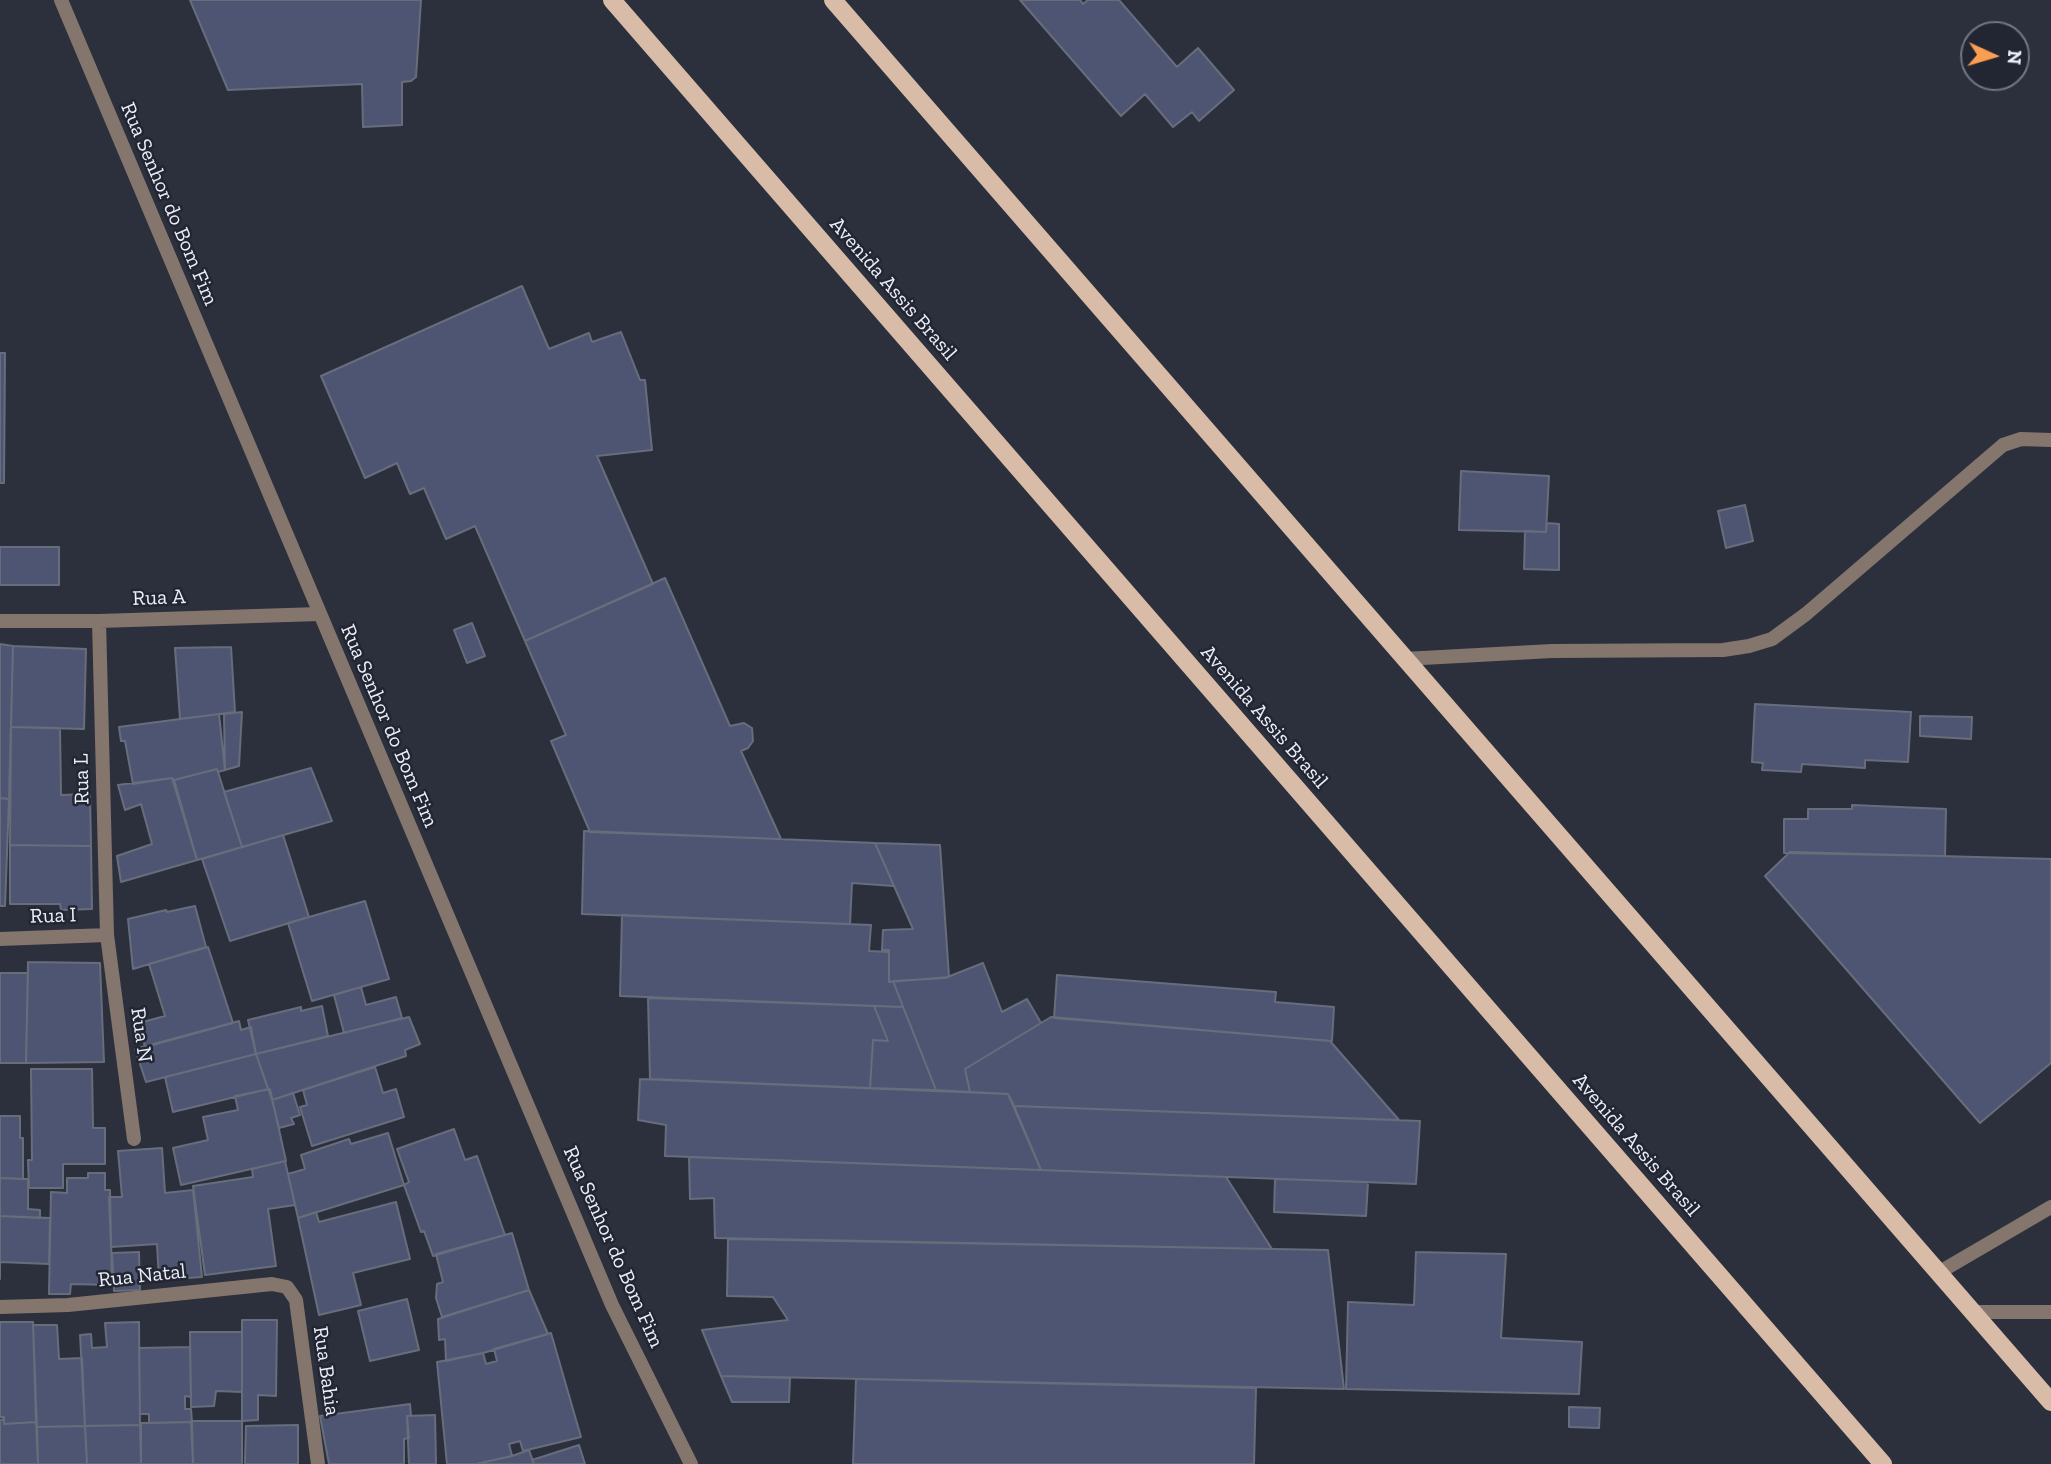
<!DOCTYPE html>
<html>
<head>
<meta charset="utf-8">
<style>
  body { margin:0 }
  #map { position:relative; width:2051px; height:1464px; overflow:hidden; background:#2c303d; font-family:"Zilla Slab",serif }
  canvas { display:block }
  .north { position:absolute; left:1960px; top:21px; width:70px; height:70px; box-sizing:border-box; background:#222633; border:2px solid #727681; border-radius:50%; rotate:94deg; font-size:19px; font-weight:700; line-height:28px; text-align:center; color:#ebeef7 }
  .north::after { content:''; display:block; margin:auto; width:24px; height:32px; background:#fc9e52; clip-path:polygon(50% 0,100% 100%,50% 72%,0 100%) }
</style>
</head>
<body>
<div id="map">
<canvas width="2051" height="1464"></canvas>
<div class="north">N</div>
</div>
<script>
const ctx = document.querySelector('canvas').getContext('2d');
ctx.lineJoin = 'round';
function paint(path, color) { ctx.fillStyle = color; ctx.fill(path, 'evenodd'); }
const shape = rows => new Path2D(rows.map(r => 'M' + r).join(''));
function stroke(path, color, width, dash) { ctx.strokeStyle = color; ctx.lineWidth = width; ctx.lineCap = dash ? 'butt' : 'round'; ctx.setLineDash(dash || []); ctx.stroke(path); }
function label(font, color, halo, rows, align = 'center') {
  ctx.font = font + ' "Zilla Slab",serif'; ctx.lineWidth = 5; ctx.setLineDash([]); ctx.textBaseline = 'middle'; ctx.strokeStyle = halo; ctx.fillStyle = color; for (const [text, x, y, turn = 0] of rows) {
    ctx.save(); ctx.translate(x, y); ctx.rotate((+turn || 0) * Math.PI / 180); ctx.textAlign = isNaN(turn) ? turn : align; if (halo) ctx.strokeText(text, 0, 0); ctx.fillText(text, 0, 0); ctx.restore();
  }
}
const building = shape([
  [190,0,421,0,416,77,411,81,402,82,402,125,363,127,362,84,228,90,190,0],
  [1020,0,1080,0,1083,4,1088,0,1119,0,1177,67,1198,48,1234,90,1199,121,1192,112,1173,127,1145,94,1121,116,1020,0],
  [522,286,549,349,589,333,592,342,621,332,640,380,645,380,652,450,597,456,653,584,525,641,475,526,446,539,424,488,410,494,397,463,365,478,321,376,522,286],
  [0,353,5,353,4,483,0,483,0,353],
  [1461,471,1549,476,1546,532,1459,530,1461,471],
  [1745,505,1753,541,1726,548,1718,511,1745,505],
  [1547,523,1559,524,1559,570,1524,569,1525,531,1546,532,1547,523],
  [0,547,59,547,59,585,0,585,0,547],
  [665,578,730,726,744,723,752,728,753,741,748,748,741,751,781,839,590,832,551,741,566,735,525,641,665,578],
  [472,623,485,656,467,663,454,630,472,623],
  [0,644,13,646,9,799,0,798,0,644],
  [13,646,86,649,84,729,11,727,13,646],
  [231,647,235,712,180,719,175,648,231,647],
  [1755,704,1911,712,1908,762,1865,760,1865,768,1802,764,1801,772,1762,770,1763,763,1752,762,1755,704],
  [242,712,239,766,225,770,224,714,242,712],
  [219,714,225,770,218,772,217,769,174,780,172,778,133,784,125,741,121,741,119,727,219,714],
  [1920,716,1972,717,1971,739,1920,736,1920,716],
  [11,727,60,728,61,795,90,794,91,846,10,845,11,727],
  [311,768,332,821,242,847,224,792,311,768],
  [217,769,242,847,197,860,174,780,217,769],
  [172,778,197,860,121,882,117,856,152,844,141,804,125,810,118,785,172,778],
  [0,798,9,799,5,906,0,906,0,798],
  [1852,805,1946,809,1945,856,1784,853,1784,819,1808,819,1808,809,1852,809,1852,805],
  [584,831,875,843,894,886,852,883,850,924,582,914,584,831],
  [283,835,309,917,230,941,202,859,283,835],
  [875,843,940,845,949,977,889,982,889,950,882,950,883,930,913,929,875,843],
  [10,845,91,846,92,909,61,910,60,904,10,904,10,845],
  [1790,852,2051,859,2051,1063,1980,1123,1765,876,1790,852],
  [365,901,389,979,312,1001,288,923,365,901],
  [195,906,206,947,133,969,128,919,166,910,167,912,195,906],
  [622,915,871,925,869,951,889,952,889,982,893,981,903,1007,620,996,622,915],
  [208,947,233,1023,145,1047,139,1023,165,1016,149,964,208,947],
  [28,962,100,963,104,1062,26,1063,28,962],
  [983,963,1002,1012,1027,999,1041,1023,965,1069,970,1092,936,1090,893,981,945,978,983,963],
  [0,973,28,973,26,1063,0,1063,0,973],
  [1057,975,1276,992,1275,1002,1334,1007,1332,1041,1054,1018,1057,975],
  [361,987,366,1005,396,997,402,1018,344,1033,334,995,361,987],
  [648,998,874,1006,888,1041,873,1040,870,1088,650,1079,648,998],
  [322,1006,328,1036,256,1054,248,1020,301,1007,301,1011,322,1006],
  [874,1006,903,1007,936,1090,870,1088,873,1040,888,1041,874,1006],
  [409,1017,420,1044,405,1050,406,1056,272,1100,256,1054,409,1017],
  [1051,1017,1330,1041,1399,1120,1014,1106,1008,1094,970,1092,965,1069,1051,1017],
  [239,1021,241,1030,251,1027,256,1054,146,1082,135,1049,239,1021],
  [256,1054,268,1089,173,1112,165,1077,256,1054],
  [375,1067,383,1093,396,1089,404,1117,312,1146,300,1107,307,1105,303,1090,375,1067],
  [31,1069,92,1069,93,1128,105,1128,105,1164,63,1164,63,1188,29,1188,28,1160,32,1160,31,1069],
  [640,1079,1008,1094,1041,1170,665,1156,666,1125,638,1120,640,1079],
  [270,1089,286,1161,181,1185,173,1148,208,1140,203,1117,238,1110,235,1096,270,1089],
  [293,1093,300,1115,291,1118,294,1124,279,1128,272,1100,293,1093],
  [1014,1106,1420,1121,1416,1184,1041,1170,1014,1106],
  [0,1116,20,1116,20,1138,23,1138,23,1179,0,1178,0,1116],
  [454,1129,465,1160,477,1156,505,1235,433,1256,424,1231,421,1232,404,1185,409,1182,397,1149,454,1129],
  [388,1133,404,1185,298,1218,288,1174,305,1169,301,1155,349,1139,351,1144,388,1133],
  [162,1148,165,1193,193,1190,202,1277,159,1280,157,1244,111,1247,109,1197,122,1197,118,1151,162,1148],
  [689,1157,1226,1177,1272,1249,715,1238,714,1198,690,1199,689,1157],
  [285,1161,295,1205,268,1209,276,1266,205,1275,193,1186,253,1177,252,1169,285,1161],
  [88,1173,105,1173,105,1190,110,1190,112,1285,71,1284,70,1294,49,1294,51,1192,67,1193,67,1178,88,1178,88,1173],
  [0,1178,28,1179,28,1209,40,1210,40,1218,0,1216,0,1178],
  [1275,1179,1368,1182,1366,1216,1274,1212,1275,1179],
  [396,1202,410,1259,353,1273,361,1305,319,1315,298,1218,316,1212,319,1222,396,1202],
  [0,1216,50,1218,49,1264,0,1262,0,1279,0,1216],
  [512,1233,529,1290,442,1317,436,1298,437,1284,443,1282,436,1254,512,1233],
  [728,1239,1328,1250,1344,1389,721,1376,702,1330,788,1320,773,1297,727,1296,728,1239],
  [139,1252,140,1290,114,1291,112,1253,139,1252],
  [1416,1252,1506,1254,1501,1338,1582,1342,1579,1394,1346,1389,1348,1302,1414,1305,1416,1252],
  [529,1290,548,1334,483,1353,446,1361,445,1339,439,1340,438,1319,529,1290],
  [407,1299,419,1350,370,1361,358,1311,407,1299],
  [242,1320,277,1320,276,1396,258,1395,258,1420,242,1421,242,1320],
  [0,1322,33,1322,36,1422,4,1424,4,1417,0,1417,0,1322],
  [139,1322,140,1425,85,1426,80,1335,91,1334,92,1348,107,1347,105,1323,139,1322],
  [33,1325,57,1325,59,1359,82,1358,85,1426,37,1427,33,1325],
  [190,1332,242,1332,242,1392,216,1391,214,1406,191,1407,190,1332],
  [551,1333,581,1437,523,1451,520,1441,509,1444,512,1456,476,1464,447,1464,437,1362,483,1353,486,1364,497,1361,494,1349,551,1333],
  [190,1347,191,1397,185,1396,185,1409,191,1409,192,1422,149,1423,149,1414,140,1414,139,1348,190,1347],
  [721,1376,790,1378,789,1402,732,1402,721,1376],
  [856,1379,1256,1388,1254,1464,853,1464,856,1379],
  [410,1404,411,1416,407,1416,409,1438,404,1439,404,1464,329,1464,320,1416,410,1404],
  [1569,1407,1600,1408,1599,1428,1569,1427,1569,1407],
  [435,1415,436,1464,409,1464,407,1416,435,1415],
  [4,1419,4,1424,36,1422,38,1464,0,1464,0,1420,4,1419],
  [191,1421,242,1421,242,1464,193,1464,191,1421],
  [192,1422,193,1464,141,1464,141,1423,192,1422],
  [140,1425,141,1464,87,1464,85,1426,140,1425],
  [298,1425,298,1464,245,1464,246,1426,298,1425],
  [85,1426,87,1464,38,1464,37,1427,85,1426],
  [579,1445,585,1464,534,1464,532,1460,579,1445],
  [529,1450,534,1464,476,1464,512,1456,529,1450]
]);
paint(building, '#4d5572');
stroke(building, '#686d7c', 2);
stroke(shape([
  [1404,659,1552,651,1723,650,1749,646,1772,639,1806,614,2003,445,2021,439,2051,440],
  [1938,1273,2051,1207]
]), '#84766d', 14);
stroke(shape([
  [0,621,99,621,319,614],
  [99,621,107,935,134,1139],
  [0,939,107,935],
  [0,1307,68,1305,272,1284,287,1287,296,1300,318,1464],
  [1971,1312,2051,1312]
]), '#84766d', 14);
stroke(shape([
  [61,0,612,1305,691,1464]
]), '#84766d', 14);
stroke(shape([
  [612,0,1883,1464],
  [833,0,2051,1402]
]), '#d8bca8', 18);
label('21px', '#ebeef7', '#222633', [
  ["Rua Senhor do Bom Fim",169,204,67],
  ["Avenida Assis Brasil",893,289,49],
  ["Rua A",159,598,-2],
  ["Avenida Assis Brasil",1264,717,49],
  ["Rua Senhor do Bom Fim",389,726,67],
  ["Rua L",82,779,-91],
  ["Rua I",53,916,-2],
  ["Rua N",141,1035,82],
  ["Avenida Assis Brasil",1636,1145,49],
  ["Rua Senhor do Bom Fim",613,1247,66],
  ["Rua Natal",142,1276,-6],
  ["Rua Bahia",326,1371,82]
]);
</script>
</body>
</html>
